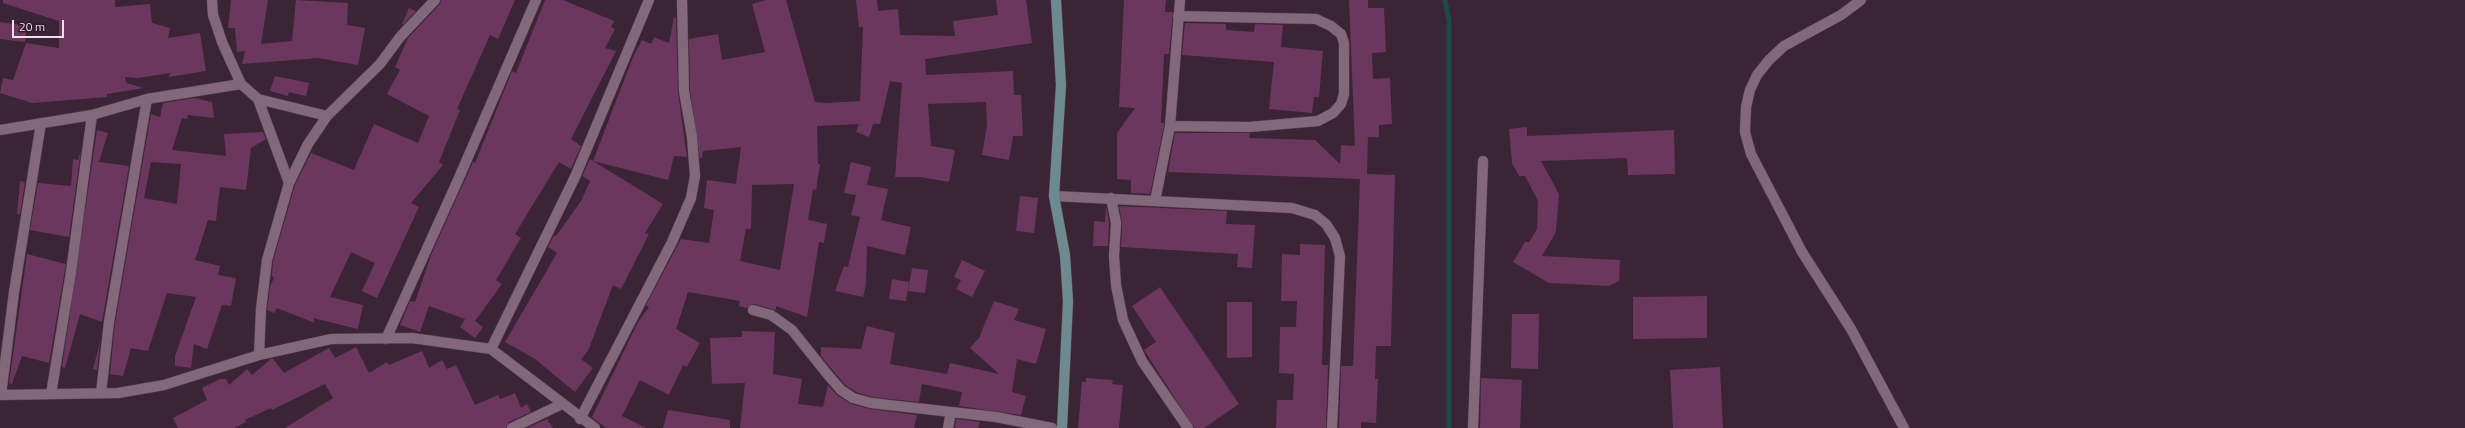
<!DOCTYPE html>
<html>
<head>
<meta charset="utf-8">
<style>
  body { margin:0 }
  #map { position:relative; width:2465px; height:428px; overflow:hidden; background:#3b2435; font-family:"Titillium Web",sans-serif }
  canvas { display:block }
  .scale { position:absolute; left:12px; top:20px; width:52px; height:18px; box-sizing:border-box; border:2px solid #efdfea; border-top:0; padding-left:5px; font-size:12px; line-height:14px; white-space:nowrap; color:#efdfea; -webkit-text-stroke:3px #311b2b; paint-order:stroke }
</style>
</head>
<body>
<div id="map">
<canvas width="2465" height="428"></canvas>
<div class="scale">20 m</div>
</div>
<script>
const ctx = document.querySelector('canvas').getContext('2d');
ctx.lineJoin = 'round';
const shape = rows => new Path2D(rows.map(r => 'M' + r).join(''));
function stroke(path, color, width, dash) { ctx.strokeStyle = color; ctx.lineWidth = width; ctx.lineCap = dash ? 'butt' : 'round'; ctx.setLineDash(dash || []); ctx.stroke(path); }
function paint(path, color) { ctx.fillStyle = color; ctx.fill(path, 'evenodd'); }
stroke(shape([
  [1445,0,1449,21,1449,428]
]), '#194c45', 5);
paint(shape([
  [3,0,115,0,115,7,150,4,152,23,170,28,168,38,200,33,206,71,169,77,170,73,138,78,125,77,126,83,144,88,107,94,107,97,32,103,0,93,3,78,13,80,26,43,59,48,59,21,3,3],
  [231,0,268,0,261,44,292,41,296,0,348,3,347,25,365,28,358,65,318,58,242,64,245,51,237,52,235,28,228,28],
  [441,0,515,0,498,39,490,35,457,109,460,110,439,162,443,165,411,203,419,207,377,298,362,291,375,263,351,252,330,297,363,305,358,329,313,318,315,323,277,308,274,313,267,310,270,286,274,278,272,276,273,261,295,185,311,153,354,170,374,124,418,143,429,116,387,94,400,70,395,67,408,38,440,4],
  [545,0,563,0,614,21,611,27,615,29,605,48,616,51,571,139,581,146,571,169,559,162,515,234,521,238,496,280,502,284,475,321,483,327,475,338,460,327,465,319,429,306,420,332,400,325,410,301,415,302,431,255,473,162,475,163,512,71,516,73],
  [766,0,786,0,815,102,826,103,860,101,863,27,859,27,856,0,877,0,878,11,898,9,900,35,955,36,953,21,998,15,996,0,1026,0,1032,43,925,59,926,75,1013,71,1014,95,1021,95,1023,136,1013,136,1009,160,982,155,987,125,986,102,928,104,931,146,955,150,949,182,920,177,895,177,902,83,890,81,880,124,873,124,869,137,856,132,859,124,817,126,818,164,820,164,816,190,813,189,808,220,827,224,824,243,819,242,807,317,776,306,776,310,754,304,747,308,739,306,740,301,688,292,676,329,700,343,687,367,683,365,669,395,640,380,622,416,646,428,606,428,592,417,638,322,649,307,646,305,681,239,709,243,714,210,704,208,707,180,736,184,741,147,703,151,702,158,700,158,690,90,689,39,718,34,722,60,765,52,752,4],
  [794,184,780,270,740,261,746,229,751,229,752,185],
  [1124,0,1166,0,1165,12,1173,12,1169,54,1164,54,1161,123,1164,123,1164,125,1150,194,1131,193,1131,180,1117,179,1117,133,1135,108,1119,107],
  [1349,0,1368,0,1368,8,1384,8,1386,52,1372,53,1373,79,1390,78,1392,124,1379,125,1379,137,1368,137,1367,174,1395,175,1391,346,1376,346,1375,379,1378,379,1376,423,1361,422,1361,428,1339,428,1341,366,1353,366,1360,179,1168,172,1175,133,1250,133,1249,138,1315,140,1340,164,1341,145,1355,146],
  [409,8,416,11,403,25,402,24],
  [674,17,676,18,678,92,687,157,674,156,668,180,593,161,663,204,645,233,649,234,621,289,613,285,588,351,581,359,593,368,575,392,535,359,505,342,557,253,548,247,554,235,556,236,581,201,590,181,582,176,590,159,593,161,633,57,642,40,651,44,654,37,669,43],
  [0,22,27,26,25,42,0,39],
  [1185,23,1226,24,1226,30,1254,32,1255,24,1283,25,1281,47,1323,51,1319,97,1314,97,1312,113,1269,109,1274,62,1182,55],
  [275,76,309,83,306,96,289,92,288,96,270,91],
  [194,98,212,102,214,118,188,115,187,119,182,118,172,150,226,156,224,134,263,132,266,139,251,148,246,190,220,187,216,221,208,220,195,260,220,266,218,275,236,278,231,306,222,305,207,349,194,344,191,368,175,366,175,356,196,297,167,293,148,351,131,348,123,376,110,374,115,323,151,114,160,117,163,103],
  [151,162,181,164,177,204,144,198],
  [1527,127,1527,136,1674,130,1675,174,1628,175,1627,158,1541,161,1559,194,1556,232,1542,256,1620,260,1619,281,1609,286,1549,283,1513,262,1525,242,1529,242,1537,229,1538,201,1525,176,1519,176,1512,163,1509,129],
  [97,130,108,133,99,162,129,166,102,322,80,314,65,368,62,367],
  [81,150,69,237,30,230,38,183,71,186,73,159,78,160],
  [851,162,871,167,867,185,888,189,881,220,911,227,905,255,867,246,866,284,863,297,835,291,844,266,848,267,860,217,851,215,856,195,844,193],
  [20,181,25,182,20,214,17,214],
  [1020,196,1038,198,1034,233,1016,231],
  [1106,206,1109,223,1108,246,1093,246,1094,221,1105,222],
  [1119,206,1227,211,1226,224,1255,225,1252,268,1237,267,1238,254,1121,247,1122,223],
  [1300,244,1325,245,1322,365,1328,365,1326,428,1276,428,1277,400,1293,400,1294,374,1279,373,1280,327,1296,327,1297,301,1281,301,1282,254,1300,255],
  [27,254,66,264,49,363,22,356,12,384,9,383],
  [962,260,985,271,972,297,956,289,961,280,954,277],
  [912,268,928,270,925,293,908,291],
  [892,279,909,282,906,301,889,299],
  [1160,287,1239,404,1204,428,1194,428,1144,350,1156,342,1132,306],
  [1707,296,1707,338,1633,339,1633,297],
  [994,301,1019,309,1014,320,1046,329,1036,364,1017,359,1012,392,1026,396,1021,415,959,406,962,392,922,384,919,402,872,397,856,392,845,385,821,356,821,347,861,349,867,326,895,333,890,364,947,374,950,363,999,374,970,348,979,338],
  [1227,302,1252,302,1252,357,1227,358],
  [1512,314,1539,314,1538,369,1511,368],
  [742,331,775,332,773,374,802,379,798,404,823,407,828,385,837,395,851,404,870,409,917,415,914,428,740,428,745,383,712,384,710,338,742,337],
  [100,342,97,370,93,369],
  [356,347,369,373,387,362,389,365,422,351,429,368,442,360,447,369,456,365,475,405,498,395,500,399,515,393,521,408,527,404,531,412,509,422,506,428,285,428,333,398,325,384,272,410,271,408,245,420,246,422,234,428,178,428,173,418,207,400,202,388,220,379,226,379,229,385,247,369,252,375,271,359,273,359,284,373,329,348,335,358],
  [1720,367,1723,428,1673,428,1670,370],
  [1086,378,1113,380,1112,384,1123,385,1119,428,1078,428,1082,382,1086,382],
  [1481,378,1522,380,1520,428,1480,428],
  [668,410,730,420,730,428,663,428],
  [547,419,553,428,527,428],
  [956,419,980,422,978,428,955,428]
]), '#6b375f');
const minor = shape([
  [212,0,213,15,222,42,241,84,258,99,327,116],
  [1861,0,1841,15,1784,46,1769,60,1757,75,1750,90,1746,107,1745,132,1751,154,1802,252,1851,329,1904,428],
  [258,99,289,183],
  [1170,126,1249,127,1318,121,1333,113,1341,104,1344,94,1344,43,1341,34,1331,26,1316,19,1178,16],
  [0,130,92,115,147,99],
  [1054,196,1292,208,1315,215,1326,224,1335,238,1340,256,1332,428],
  [1111,198,1116,223,1114,256,1116,285,1123,320,1142,361,1188,428],
  [1155,201,1170,126,1180,0],
  [753,310,771,315,792,330,828,375,841,390,853,398,871,403,996,417,1052,428],
  [386,339,458,180,536,0],
  [491,349,575,177,649,0],
  [259,355,261,309,267,260,289,183,308,144,327,116,380,64,400,37,435,0],
  [101,393,109,322,147,99,241,84],
  [51,394,71,272,92,115],
  [0,395,118,393,164,385,259,355,331,339,412,338,491,349,595,428],
  [1,395,14,292,41,123],
  [580,419,672,242,691,198,695,176,692,137,684,91,682,0],
  [512,428,562,404],
  [948,428,951,412],
  [1473,428,1483,161]
]);
const secondary = shape([
  [1056,0,1061,85,1054,196,1065,255,1068,301,1062,428]
]);
stroke(minor, '#574452', 11);
stroke(secondary, '#574452', 11);
stroke(minor, '#83687b', 10);
stroke(secondary, '#6e8a91', 10);
</script>
</body>
</html>
